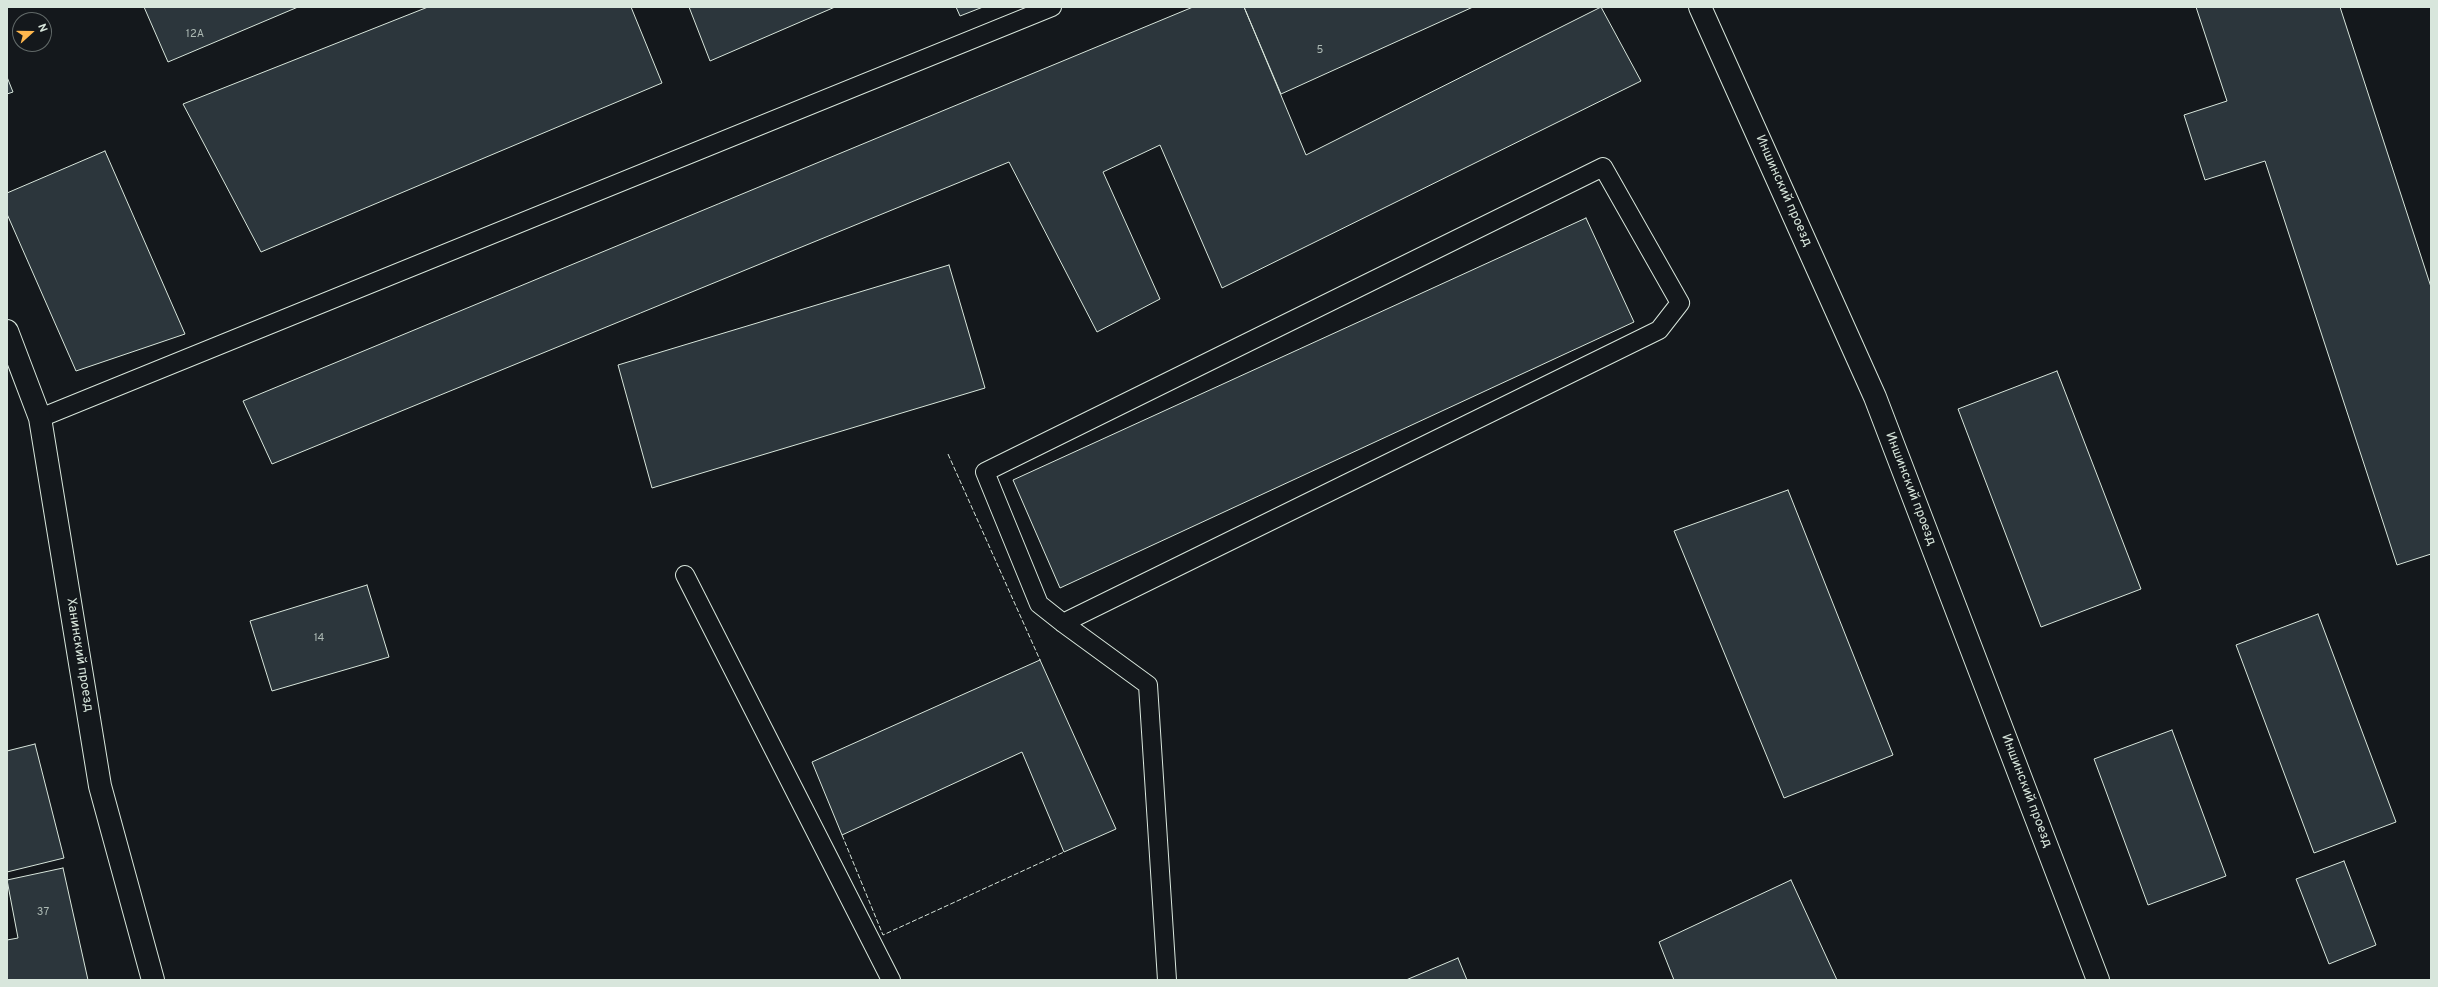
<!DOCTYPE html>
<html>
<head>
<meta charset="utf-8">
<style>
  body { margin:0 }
  #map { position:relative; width:2438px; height:987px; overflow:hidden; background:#14181c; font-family:Overpass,sans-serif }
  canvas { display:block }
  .frame { position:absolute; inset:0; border:8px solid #d8e6dc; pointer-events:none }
  .north { position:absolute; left:12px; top:12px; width:40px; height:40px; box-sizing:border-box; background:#14181c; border:1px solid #626a69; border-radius:50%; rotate:69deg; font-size:11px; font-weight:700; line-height:16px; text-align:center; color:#d8e6dc }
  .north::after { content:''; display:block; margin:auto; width:14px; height:18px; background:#ffb74d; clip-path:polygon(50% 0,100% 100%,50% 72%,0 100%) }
</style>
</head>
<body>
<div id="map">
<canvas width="2438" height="987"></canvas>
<div class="frame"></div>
<div class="north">N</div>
</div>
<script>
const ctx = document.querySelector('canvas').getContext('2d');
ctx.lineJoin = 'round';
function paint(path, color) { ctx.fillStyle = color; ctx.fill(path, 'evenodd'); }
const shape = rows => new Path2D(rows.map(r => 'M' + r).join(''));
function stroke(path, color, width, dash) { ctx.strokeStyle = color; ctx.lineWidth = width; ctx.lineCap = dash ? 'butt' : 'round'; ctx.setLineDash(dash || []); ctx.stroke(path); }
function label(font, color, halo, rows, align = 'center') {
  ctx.font = font + ' Overpass,sans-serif'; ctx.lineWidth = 3; ctx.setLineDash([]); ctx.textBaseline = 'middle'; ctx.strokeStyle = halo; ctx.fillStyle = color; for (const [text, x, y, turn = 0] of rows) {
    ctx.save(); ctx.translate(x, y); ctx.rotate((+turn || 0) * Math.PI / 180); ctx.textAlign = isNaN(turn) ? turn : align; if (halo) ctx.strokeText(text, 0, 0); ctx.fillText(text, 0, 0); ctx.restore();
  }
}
const building = shape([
  [144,7,298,7,168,62,144,7],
  [428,7,631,7,662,83,261,252,183,104,428,7],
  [689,7,835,7,710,61,689,7],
  [956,7,983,7,960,16,956,7],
  [1193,7,1244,7,1306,155,1601,7,1641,81,1222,288,1160,145,1103,172,1160,299,1097,332,1009,162,272,464,243,401,1193,7],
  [1244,7,1473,7,1281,94,1244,7],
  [2196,7,2340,7,2431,287,2431,554,2397,565,2265,161,2205,180,2184,115,2227,101,2196,7],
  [7,77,13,92,7,94,7,77],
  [105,151,185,334,76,371,7,214,7,193,105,151],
  [1586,218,1634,322,1060,588,1013,480,1586,218],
  [949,265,985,388,652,488,618,365,949,265],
  [2057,371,2141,589,2041,627,1958,409,2057,371],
  [1788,490,1893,755,1784,798,1674,531,1788,490],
  [367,585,389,657,272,691,250,621,367,585],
  [2318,614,2396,822,2314,853,2236,645,2318,614],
  [1040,660,1116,829,1064,852,1022,752,842,835,812,762,1040,660],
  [2172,730,2226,876,2148,905,2094,759,2172,730],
  [35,744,64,858,7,872,7,751,35,744],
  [2344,861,2376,945,2329,964,2296,879,2344,861],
  [63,868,88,980,7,980,7,940,18,938,7,880,63,868],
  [1791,880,1837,980,1674,980,1659,942,1791,880],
  [1458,958,1467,980,1406,980,1458,958]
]);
paint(building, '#2c363c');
stroke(building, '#d8e6dc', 1);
const lane = shape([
  [40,418,1052,7],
  [685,575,891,980],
  [1063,623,1659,330,1680,303,1603,167,985,472,1039,604,1063,623,1148,685,1167,980]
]);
const street = shape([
  [1700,7,1875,397,2098,980],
  [7,331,40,418,100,786,153,980]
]);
stroke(lane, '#d8e6dc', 20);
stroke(street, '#d8e6dc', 24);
stroke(lane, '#14181c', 18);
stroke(street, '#14181c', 22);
stroke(shape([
  [948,454,1040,660],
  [842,835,883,935,1064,852]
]), '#d8e6dc', 1, [5, 2]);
label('11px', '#adbab4', null, [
  ["12А",195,35],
  ["5",1320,51],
  ["14",319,639],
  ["37",43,913]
]);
label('13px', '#d8e6dc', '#14181c', [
  ["Иншинский проезд",1783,191,66],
  ["Иншинский проезд",1910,489,69],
  ["Ханинский проезд",79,655,81],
  ["Иншинский проезд",2026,791,69]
]);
</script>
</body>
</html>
